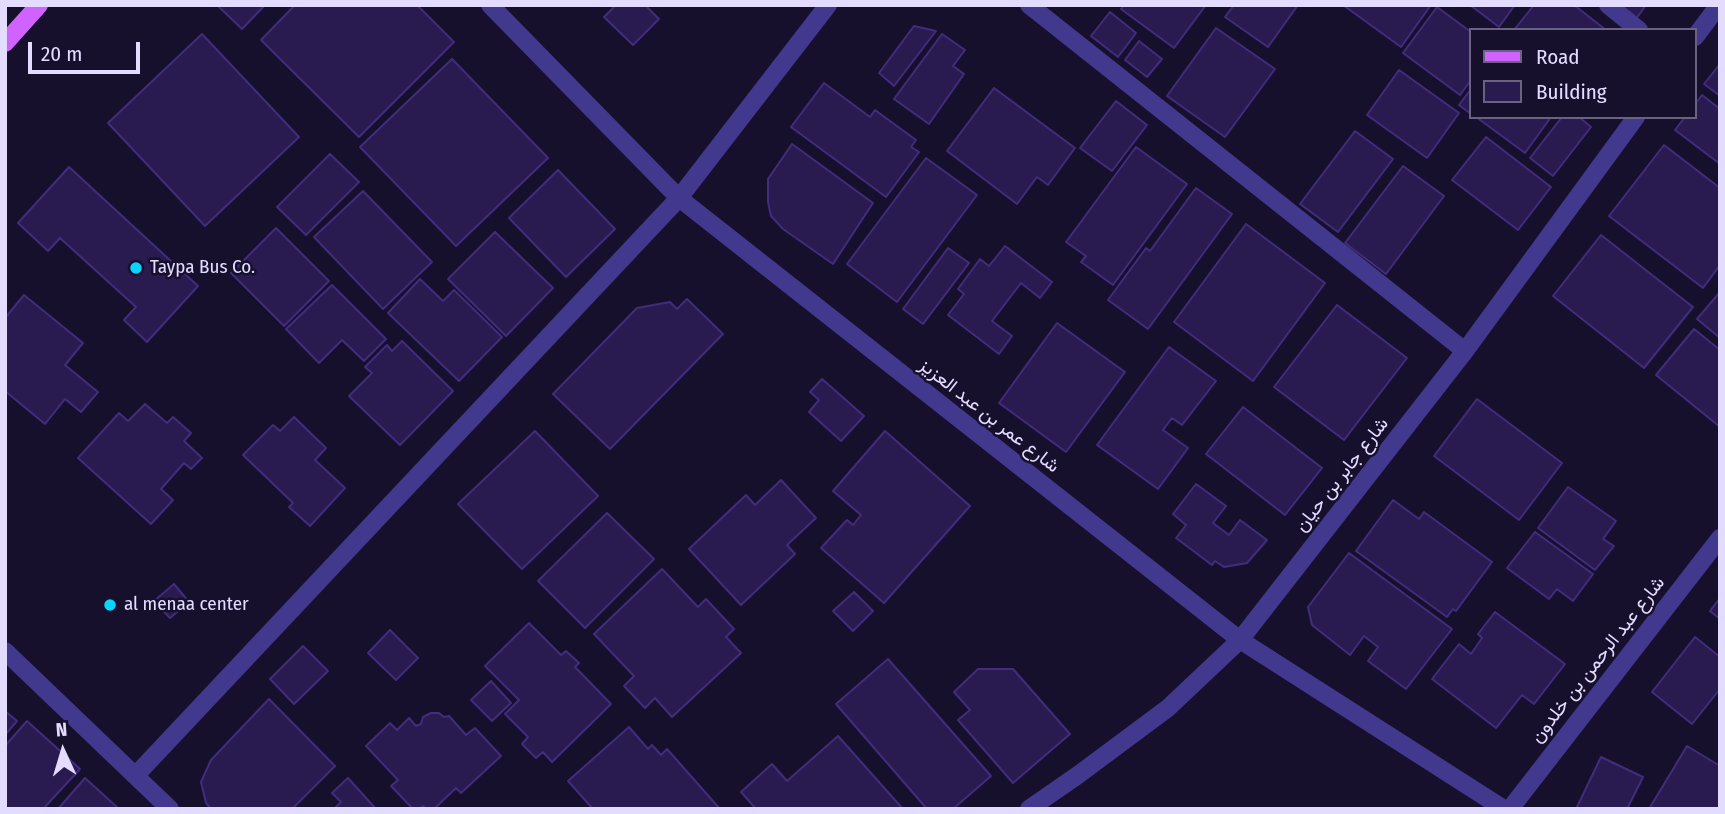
<!DOCTYPE html>
<html>
<head>
<meta charset="utf-8">
<style>
  body { margin:0 }
  #map { position:relative; width:1725px; height:814px; overflow:hidden; background:#17102d; font-family:"Fira Sans Condensed",sans-serif }
  canvas { display:block }
  .frame { position:absolute; inset:0; border:7px solid #e3dcff; pointer-events:none }
  .legend { position:absolute; left:1469px; top:28px; width:228px; height:91px; box-sizing:border-box; background:#17102d; border:2px solid #696281; margin:0; padding:9px 12px; list-style:none; font-size:21px; color:#e3dcff }
  .legend li { display:flex; align-items:center; gap:14px; height:35px }
  .legend b { width:35px; border:2px solid #696281 }
  .north { position:absolute; left:28px; top:716px; width:70px; height:70px; -webkit-text-stroke:5px #17102d; paint-order:stroke; rotate:356deg; font-size:19px; font-weight:700; line-height:28px; text-align:center; color:#e3dcff }
  .north::after { content:''; display:block; margin:auto; width:24px; height:32px; background:#e3dcff; clip-path:polygon(50% 0,100% 100%,50% 72%,0 100%) }
  .scale { position:absolute; left:28px; top:42px; width:112px; height:32px; box-sizing:border-box; border:4px solid #e3dcff; border-top:0; padding-left:9px; font-size:21px; line-height:24px; white-space:nowrap; color:#e3dcff; -webkit-text-stroke:5px #17102d; paint-order:stroke }
</style>
</head>
<body>
<div id="map">
<canvas width="1725" height="814"></canvas>
<div class="frame"></div>
<ul class="legend">
<li><b style="height:9px;background:#d063ff"></b>Road</li>
<li><b style="height:19px;background:#291b4f"></b>Building</li>
</ul>
<div class="north">N</div>
<div class="scale">20 m</div>
</div>
<script>
const ctx = document.querySelector('canvas').getContext('2d');
ctx.lineJoin = 'round';
function paint(path, color) { ctx.fillStyle = color; ctx.fill(path, 'evenodd'); }
const shape = rows => new Path2D(rows.map(r => 'M' + r).join(''));
function stroke(path, color, width, dash) { ctx.strokeStyle = color; ctx.lineWidth = width; ctx.lineCap = dash ? 'butt' : 'round'; ctx.setLineDash(dash || []); ctx.stroke(path); }
function label(font, color, halo, rows, align = 'center') {
  ctx.font = font + ' "Fira Sans Condensed",Vazirmatn,sans-serif'; ctx.lineWidth = 5; ctx.setLineDash([]); ctx.textBaseline = 'middle'; ctx.strokeStyle = halo; ctx.fillStyle = color; for (const [text, x, y, turn = 0] of rows) {
    ctx.save(); ctx.translate(x, y); ctx.rotate((+turn || 0) * Math.PI / 180); ctx.textAlign = isNaN(turn) ? turn : align; if (halo) ctx.strokeText(text, 0, 0); ctx.fillText(text, 0, 0); ctx.restore();
  }
}
const building = shape([
  [217,5,265,5,242,29,217,5],
  [295,5,417,5,454,42,359,137,261,40,295,5],
  [616,5,645,5,659,19,633,45,604,17,616,5],
  [1124,5,1206,5,1174,48,1121,9,1124,5],
  [1234,5,1298,5,1268,47,1225,17,1234,5],
  [1343,5,1431,5,1401,47,1343,5],
  [1470,5,1515,5,1499,27,1470,5],
  [1534,5,1574,5,1606,30,1514,30,1534,5],
  [1618,5,1646,5,1636,19,1618,5],
  [1437,7,1471,32,1471,80,1460,95,1403,53,1437,7],
  [1110,12,1136,33,1118,57,1091,36,1110,12],
  [914,26,936,31,894,86,879,73,914,26],
  [1216,28,1275,69,1225,137,1167,96,1216,28],
  [202,34,299,137,205,226,108,123,202,34],
  [942,34,965,50,953,66,964,74,929,124,894,99,942,34],
  [1139,41,1162,59,1147,77,1125,60,1139,41],
  [452,59,548,158,456,246,360,147,452,59],
  [1720,64,1720,96,1704,84,1720,64],
  [1399,70,1459,113,1427,158,1367,115,1399,70],
  [824,83,870,117,875,110,916,140,911,147,919,152,886,197,791,127,824,83],
  [994,88,1075,148,1048,185,1037,177,1017,204,947,151,994,88],
  [1471,89,1471,114,1459,105,1471,89],
  [1702,95,1720,109,1720,164,1675,130,1685,117,1695,117,1695,104,1702,95],
  [1116,101,1147,125,1112,171,1080,148,1116,101],
  [1476,117,1551,117,1525,153,1476,117],
  [1562,117,1579,117,1591,127,1553,176,1530,158,1562,117],
  [1355,131,1393,159,1338,232,1300,204,1355,131],
  [1486,137,1551,187,1518,230,1452,180,1486,137],
  [792,144,873,203,833,264,783,229,771,216,768,202,768,179,792,144],
  [1664,145,1720,188,1720,265,1703,288,1609,216,1664,145],
  [1136,147,1187,184,1113,285,1081,262,1086,256,1066,242,1136,147],
  [330,154,359,182,306,235,277,207,330,154],
  [926,158,977,195,897,302,847,264,926,158],
  [1403,166,1444,196,1386,274,1345,243,1403,166],
  [69,167,198,286,147,342,124,320,136,307,60,238,48,251,18,223,69,167],
  [558,170,615,229,566,277,509,218,558,170],
  [1196,188,1232,214,1148,329,1108,300,1146,248,1150,251,1196,188],
  [363,191,432,262,383,309,314,237,363,191],
  [1246,224,1325,283,1253,381,1174,322,1246,224],
  [276,228,329,281,284,326,231,273,276,228],
  [495,232,553,288,506,336,448,279,495,232],
  [1601,235,1693,307,1644,368,1553,296,1601,235],
  [1005,246,1052,282,1040,298,1021,283,992,321,1012,336,999,354,948,315,964,294,958,289,980,259,989,266,1005,246],
  [948,248,969,263,923,324,903,309,948,248],
  [420,279,443,301,454,290,502,337,459,381,388,313,420,279],
  [332,285,386,339,364,361,342,340,319,363,286,329,332,285],
  [1720,292,1720,338,1697,319,1720,292],
  [24,295,83,343,65,365,98,392,81,412,65,399,45,424,5,391,5,318,24,295],
  [687,299,723,334,610,449,553,394,637,308,670,302,677,309,687,299],
  [1337,305,1407,358,1344,440,1274,387,1337,305],
  [1057,323,1125,372,1066,452,999,403,1057,323],
  [1694,329,1720,350,1720,427,1656,375,1694,329],
  [402,341,453,391,400,445,349,396,372,373,365,367,387,345,392,351,402,341],
  [1169,347,1216,381,1182,425,1172,418,1163,430,1188,448,1158,489,1097,445,1169,347],
  [822,379,864,416,841,441,809,412,819,400,810,392,822,379],
  [1477,399,1562,463,1519,520,1434,456,1477,399],
  [145,404,167,423,173,417,191,433,184,441,202,458,191,469,184,463,161,489,173,500,151,524,78,458,119,413,128,421,145,404],
  [1243,407,1322,468,1285,515,1206,454,1243,407],
  [294,417,326,448,315,460,345,488,310,526,289,507,293,503,243,455,273,425,280,431,294,417],
  [535,431,598,496,522,569,458,504,535,431],
  [885,431,970,506,884,603,821,548,847,520,853,525,861,515,833,491,885,431],
  [781,480,816,518,787,545,795,554,741,605,689,549,746,495,755,505,781,480],
  [1196,484,1226,506,1213,523,1229,535,1240,520,1267,540,1247,563,1224,567,1215,561,1212,565,1176,538,1186,525,1173,514,1196,484],
  [1568,487,1616,521,1603,539,1614,546,1595,570,1538,528,1568,487],
  [1393,500,1419,519,1424,512,1492,562,1456,611,1453,609,1447,617,1356,551,1393,500],
  [607,513,654,559,585,628,538,581,607,513],
  [1535,532,1593,574,1573,601,1557,589,1549,599,1507,568,1535,532],
  [1349,553,1452,629,1406,689,1368,661,1378,647,1364,636,1350,655,1312,625,1308,607,1349,553],
  [662,569,698,607,706,599,734,629,726,637,741,653,672,717,655,698,645,708,624,686,634,676,594,634,662,569],
  [174,584,189,602,170,618,154,601,174,584],
  [854,592,873,611,853,631,833,611,854,592],
  [1720,598,1720,619,1710,611,1720,598],
  [1495,612,1565,664,1534,704,1522,695,1496,728,1432,679,1459,644,1471,654,1482,638,1478,634,1495,612],
  [529,623,561,655,566,651,579,663,575,667,611,704,552,762,543,752,536,758,522,744,528,737,505,714,519,700,485,666,529,623],
  [390,630,418,658,396,680,368,653,390,630],
  [1695,637,1720,657,1720,689,1692,724,1652,692,1695,637],
  [303,646,328,671,294,704,270,679,303,646],
  [888,659,991,776,953,809,927,809,836,704,888,659],
  [978,669,1013,669,1070,734,1013,783,958,720,970,710,954,692,978,669],
  [491,681,511,703,492,721,471,700,491,681],
  [269,699,335,766,292,809,211,809,206,803,201,782,211,760,269,699],
  [5,711,17,721,5,735,5,711],
  [431,713,439,713,444,717,449,716,466,735,475,728,501,756,461,793,456,788,434,809,426,809,423,806,419,809,413,809,391,786,398,780,366,746,390,723,397,730,409,718,416,726,421,724,423,717,431,713],
  [27,721,80,769,43,809,5,809,5,746,27,721],
  [629,727,648,749,652,745,661,755,667,749,720,809,593,809,568,781,629,727],
  [838,736,903,809,756,809,741,792,772,764,787,781,838,736],
  [1687,746,1720,766,1720,809,1649,809,1687,746],
  [1601,757,1643,777,1627,809,1580,809,1577,807,1601,757],
  [85,778,119,809,58,809,85,778],
  [348,778,376,809,334,809,341,802,332,793,348,778]
]);
paint(building, '#291b4f');
stroke(building, '#412c7d', 2);
stroke(shape([
  [490,5,679,198,1240,640,1504,809],
  [1029,5,1465,351],
  [1608,5,1639,30],
  [1695,37,1719,5],
  [5,651,170,809],
  [136,775,679,198,828,5],
  [1029,809,1078,775,1168,708,1240,640,1465,351,1636,117],
  [1510,809,1720,538]
]), '#42398f', 18);
stroke(shape([
  [5,43,39,5]
]), '#d063ff', 18);
for (const [x, y, r, color] of [
  [136,268,7,"#08d5ff"],
  [110,605,7,"#08d5ff"]
]) { const dot = new Path2D(); dot.arc(x, y, r, 0, 2 * Math.PI); ctx.fillStyle = color; ctx.fill(dot); stroke(dot, '#17102d', 2.5); }
label('19px', '#e3dcff', '#17102d', [
  ["Taypa Bus Co.",150,268],
  ["al menaa center",124,605]
], 'left');
label('19px', '#e3dcff', '#17102d', [
  ["شارع عمر بن عبد العزيز",989,416,38],
  ["شارع جابر بن حيان",1342,475,-52],
  ["شارع عبد الرحمن بن خلدون",1598,660,-52]
]);
</script>
</body>
</html>
